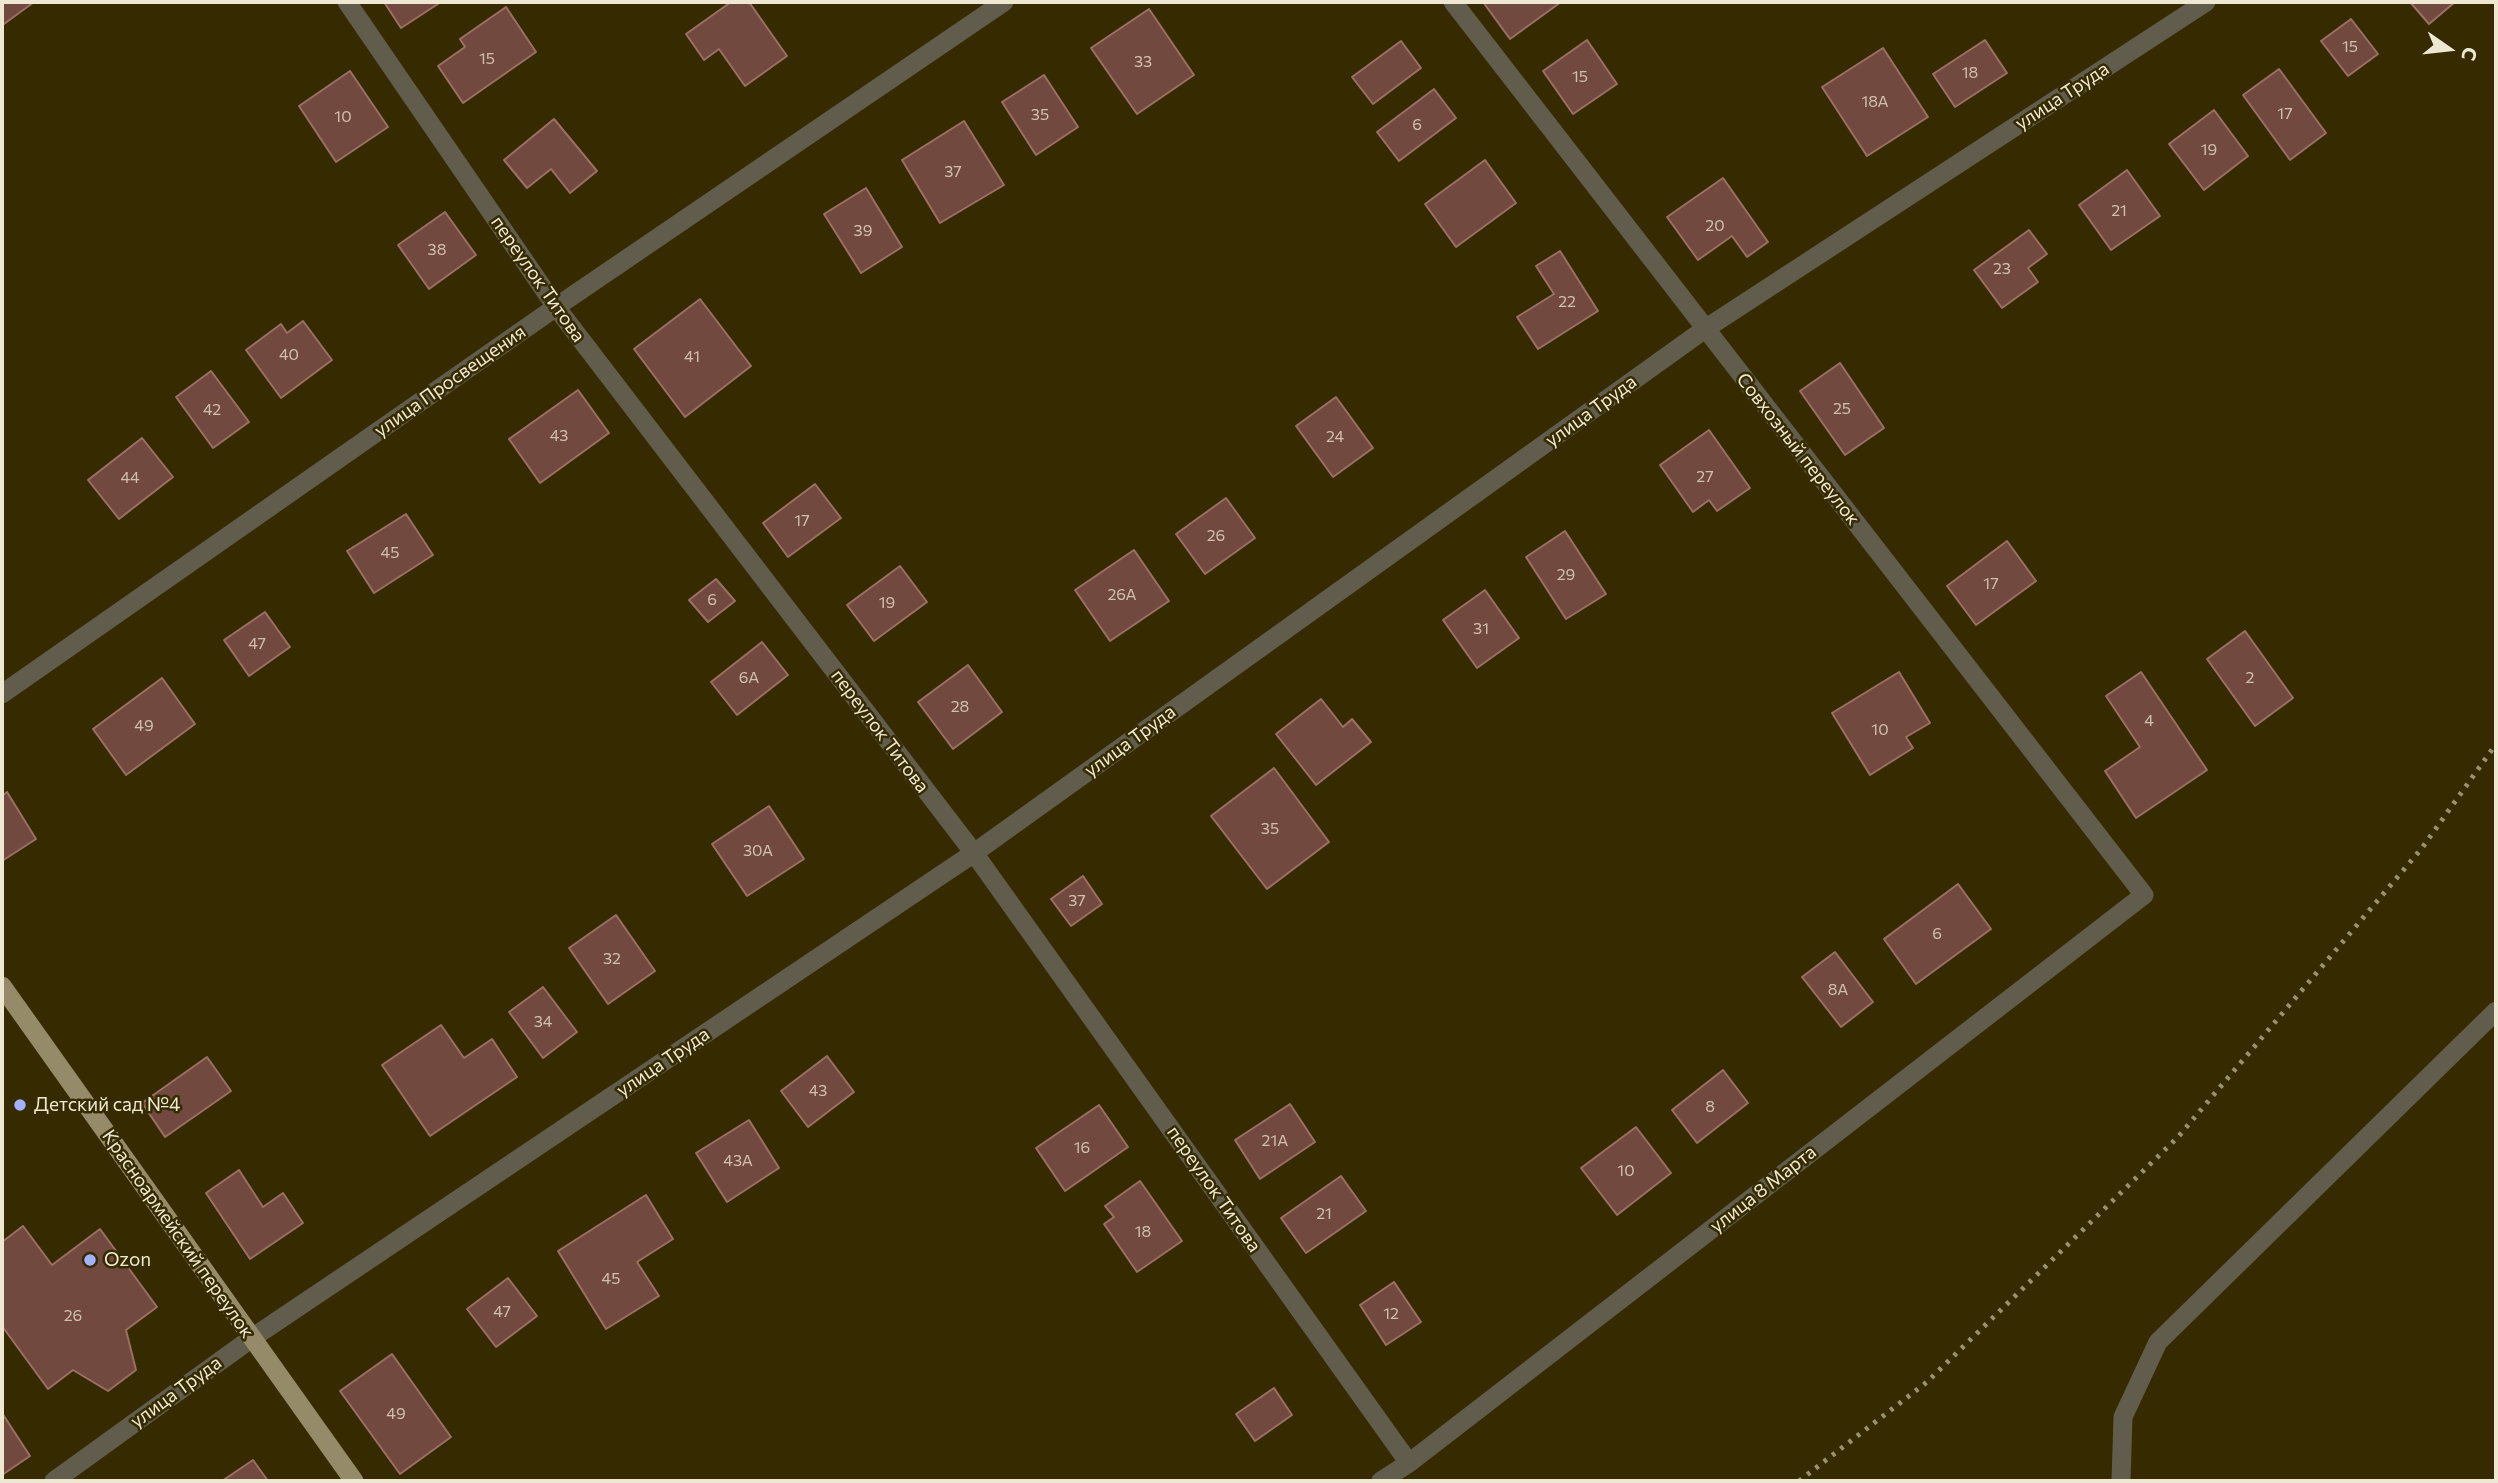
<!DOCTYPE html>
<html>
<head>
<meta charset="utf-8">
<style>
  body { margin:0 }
  #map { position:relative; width:2498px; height:1483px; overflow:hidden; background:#362b00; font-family:Commissioner,sans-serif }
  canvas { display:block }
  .frame { position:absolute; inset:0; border:4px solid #eee8d2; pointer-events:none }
  .north { position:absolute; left:2414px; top:14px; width:70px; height:70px; -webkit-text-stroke:5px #362b00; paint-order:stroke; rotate:104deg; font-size:19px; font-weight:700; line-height:28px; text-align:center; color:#eee8d2 }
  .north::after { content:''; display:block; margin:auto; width:24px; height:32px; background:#eee8d2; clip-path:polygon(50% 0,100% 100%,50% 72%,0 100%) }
</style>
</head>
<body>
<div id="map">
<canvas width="2498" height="1483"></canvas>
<div class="frame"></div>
<div class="north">С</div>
</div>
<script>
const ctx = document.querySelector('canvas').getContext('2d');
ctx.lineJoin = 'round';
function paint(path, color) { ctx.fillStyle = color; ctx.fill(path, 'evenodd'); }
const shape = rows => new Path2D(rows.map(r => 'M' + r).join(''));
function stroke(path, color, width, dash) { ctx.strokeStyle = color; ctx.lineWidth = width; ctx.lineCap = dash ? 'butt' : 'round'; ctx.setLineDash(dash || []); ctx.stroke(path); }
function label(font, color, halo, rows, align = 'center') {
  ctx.font = font + ' Commissioner,sans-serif'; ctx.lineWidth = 5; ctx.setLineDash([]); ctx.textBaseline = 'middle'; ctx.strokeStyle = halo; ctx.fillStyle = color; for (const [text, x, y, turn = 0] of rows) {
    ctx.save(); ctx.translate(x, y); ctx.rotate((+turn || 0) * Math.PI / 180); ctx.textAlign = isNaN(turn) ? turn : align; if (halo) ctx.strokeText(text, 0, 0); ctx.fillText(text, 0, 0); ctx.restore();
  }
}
const building = shape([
  [2,2,34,2,4,24,2,20,2,2],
  [384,2,441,2,401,28,384,2],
  [731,2,749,2,787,56,745,86,719,49,704,60,686,34,731,2],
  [1483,2,1561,2,1510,39,1483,2],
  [2410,2,2455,2,2429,24,2410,2],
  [506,7,536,52,463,103,438,66,465,47,460,39,506,7],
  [1149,9,1194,75,1137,114,1091,48,1149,9],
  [2351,19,2378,54,2348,76,2321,41,2351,19],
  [1587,40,1617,84,1573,114,1543,71,1587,40],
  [1985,40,2007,73,1955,107,1933,74,1985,40],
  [1401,41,1421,68,1373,104,1352,77,1401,41],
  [1883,48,1928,117,1867,156,1822,87,1883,48],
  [2279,69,2326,133,2290,160,2243,95,2279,69],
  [350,71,388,127,336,162,299,106,350,71],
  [1044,75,1078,127,1036,155,1002,102,1044,75],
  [1434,89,1456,118,1399,161,1377,132,1434,89],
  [2214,110,2248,156,2204,190,2169,144,2214,110],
  [554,119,597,171,570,193,551,169,527,188,504,160,554,119],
  [964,121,1004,185,940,223,902,160,964,121],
  [1485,160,1516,203,1456,247,1425,204,1485,160],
  [2127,170,2160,216,2111,250,2079,205,2127,170],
  [1723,178,1768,242,1747,257,1732,236,1698,260,1667,217,1723,178],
  [866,188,902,247,861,273,824,214,866,188],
  [445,212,476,255,429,289,398,245,445,212],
  [2029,230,2047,254,2028,268,2038,282,2002,308,1974,270,2029,230],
  [1560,251,1598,311,1538,349,1517,317,1554,294,1536,266,1560,251],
  [700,299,751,366,685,417,634,349,700,299],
  [303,321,332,360,281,398,246,350,281,324,287,333,303,321],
  [1840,363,1884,428,1845,455,1800,391,1840,363],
  [211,371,249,422,213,448,176,397,211,371],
  [578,390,609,433,540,483,509,439,578,390],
  [1336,397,1373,448,1333,477,1296,426,1336,397],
  [1709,430,1750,488,1717,511,1709,500,1693,512,1660,465,1709,430],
  [142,438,173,477,119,519,88,480,142,438],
  [815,484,841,518,788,557,763,523,815,484],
  [1226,498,1255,538,1205,574,1176,534,1226,498],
  [406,514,433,555,374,593,347,551,406,514],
  [1565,531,1606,594,1566,619,1526,557,1565,531],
  [2007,541,2036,581,1976,625,1947,586,2007,541],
  [1134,550,1169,601,1110,641,1075,590,1134,550],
  [900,566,927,602,874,641,847,605,900,566],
  [716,579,735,601,708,622,689,600,716,579],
  [1485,590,1519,638,1477,668,1443,620,1485,590],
  [265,612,290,647,249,676,224,640,265,612],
  [2245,631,2293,698,2255,726,2207,659,2245,631],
  [762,642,788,675,737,715,711,682,762,642],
  [968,665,1002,712,953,749,918,702,968,665],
  [1899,672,1930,723,1906,737,1913,748,1870,775,1832,713,1899,672],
  [2141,672,2207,770,2136,818,2105,771,2140,747,2106,696,2141,672],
  [162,678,195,724,126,775,93,729,162,678],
  [1321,699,1343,727,1352,719,1371,742,1316,785,1276,734,1321,699],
  [1274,768,1329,842,1267,889,1211,816,1274,768],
  [7,792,36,839,2,861,2,796,7,792],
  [769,806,804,859,747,896,712,844,769,806],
  [1083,876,1102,904,1071,926,1051,899,1083,876],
  [1958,884,1991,929,1916,984,1884,939,1958,884],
  [616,915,655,971,608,1004,569,948,616,915],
  [1835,952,1873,1002,1841,1027,1802,977,1835,952],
  [543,987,577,1032,543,1058,509,1012,543,987],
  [441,1025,464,1058,492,1039,517,1077,430,1136,382,1065,441,1025],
  [827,1056,854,1092,808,1127,781,1091,827,1056],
  [207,1057,231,1091,165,1137,142,1103,207,1057],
  [1723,1070,1748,1103,1697,1143,1672,1110,1723,1070],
  [1290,1104,1315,1142,1260,1179,1235,1140,1290,1104],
  [1099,1105,1128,1147,1065,1191,1036,1148,1099,1105],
  [749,1120,779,1168,727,1202,696,1153,749,1120],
  [1636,1127,1671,1173,1617,1215,1581,1168,1636,1127],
  [239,1170,263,1207,283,1193,303,1223,250,1259,206,1193,239,1170],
  [1341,1176,1366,1211,1306,1253,1281,1218,1341,1176],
  [1140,1181,1182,1241,1137,1272,1104,1224,1114,1217,1105,1206,1140,1181],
  [646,1195,673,1239,637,1262,659,1296,606,1329,558,1251,646,1195],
  [23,1226,52,1265,100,1229,157,1307,126,1330,136,1370,108,1391,73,1370,48,1389,2,1326,2,1242,23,1226],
  [508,1278,537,1316,496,1347,467,1309,508,1278],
  [1394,1282,1421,1322,1386,1345,1360,1305,1394,1282],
  [392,1354,451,1437,400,1474,340,1391,392,1354],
  [1274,1388,1292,1415,1255,1441,1236,1414,1274,1388],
  [2,1413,30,1456,2,1475,2,1413],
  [253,1460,268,1481,222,1481,253,1460]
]);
paint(building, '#72493f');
stroke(building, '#9c6f64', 2);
stroke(shape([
  [347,2,556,307,974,853,1409,1463],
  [2,694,556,307,1004,2],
  [54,1481,252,1338,974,853,1705,329,2206,2],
  [1381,1481,1409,1463,2144,895,1453,2],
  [2121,1481,2123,1417,2158,1342,2496,1011]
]), '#615c4b', 19);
stroke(shape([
  [2,986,354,1481]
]), '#958b68', 19);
stroke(shape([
  [1799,1481,1927,1382,2178,1137,2422,848,2496,744]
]), '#999171', 5, [3.5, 7]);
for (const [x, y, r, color] of [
  [20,1105,7,"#a2b2fd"],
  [90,1260,7,"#a2b2fd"]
]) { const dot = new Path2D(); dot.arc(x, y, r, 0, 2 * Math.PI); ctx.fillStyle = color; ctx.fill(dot); stroke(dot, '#362b00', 2.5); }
label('16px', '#cfc0ad', null, [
  ["15",2350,47],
  ["15",487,59],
  ["33",1143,62],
  ["18",1970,73],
  ["15",1580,77],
  ["18А",1875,102],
  ["17",2285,114],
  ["35",1040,115],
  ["10",343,117],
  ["6",1417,125],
  ["19",2209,150],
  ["37",953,172],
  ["21",2119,211],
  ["20",1715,226],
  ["39",863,231],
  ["38",437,250],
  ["23",2002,269],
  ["22",1567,302],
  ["40",289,355],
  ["41",692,357],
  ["25",1842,409],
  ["42",212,410],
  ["43",559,436],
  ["24",1335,437],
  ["27",1705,477],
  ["44",130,478],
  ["17",802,521],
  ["26",1216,536],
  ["45",390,553],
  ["29",1566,575],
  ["17",1991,584],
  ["26А",1122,595],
  ["6",712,600],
  ["19",887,603],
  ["31",1481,629],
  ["47",257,644],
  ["6А",749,678],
  ["2",2250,678],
  ["28",960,707],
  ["4",2149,721],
  ["49",144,726],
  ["10",1880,730],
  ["35",1270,829],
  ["30А",758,851],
  ["37",1077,901],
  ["6",1937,934],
  ["32",612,959],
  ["8А",1838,990],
  ["34",543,1022],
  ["43",818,1091],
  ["8",1710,1107],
  ["21А",1275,1141],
  ["16",1082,1148],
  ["43А",738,1161],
  ["10",1626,1171],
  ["21",1324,1214],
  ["18",1143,1232],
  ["45",611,1279],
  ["47",502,1312],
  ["12",1391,1314],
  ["26",73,1316],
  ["49",396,1414]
]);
label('19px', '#eee8d2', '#362b00', [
  ["улица Труда",2062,96,-33],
  ["переулок Титова",538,279,55],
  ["улица Просвещения",450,381,-35],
  ["улица Труда",1591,411,-36],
  ["Совхозный переулок",1798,449,52],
  ["переулок Титова",880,731,53],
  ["улица Труда",1130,741,-36],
  ["улица Труда",663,1062,-34],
  ["переулок Титова",1214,1189,55],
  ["улица 8 Марта",1763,1189,-38],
  ["Красноармейский переулок",178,1234,55],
  ["улица Труда",176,1392,-36]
]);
label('19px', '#eee8d2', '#362b00', [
  ["Детский сад №4",34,1105],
  ["Ozon",104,1260]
], 'left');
</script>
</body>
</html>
